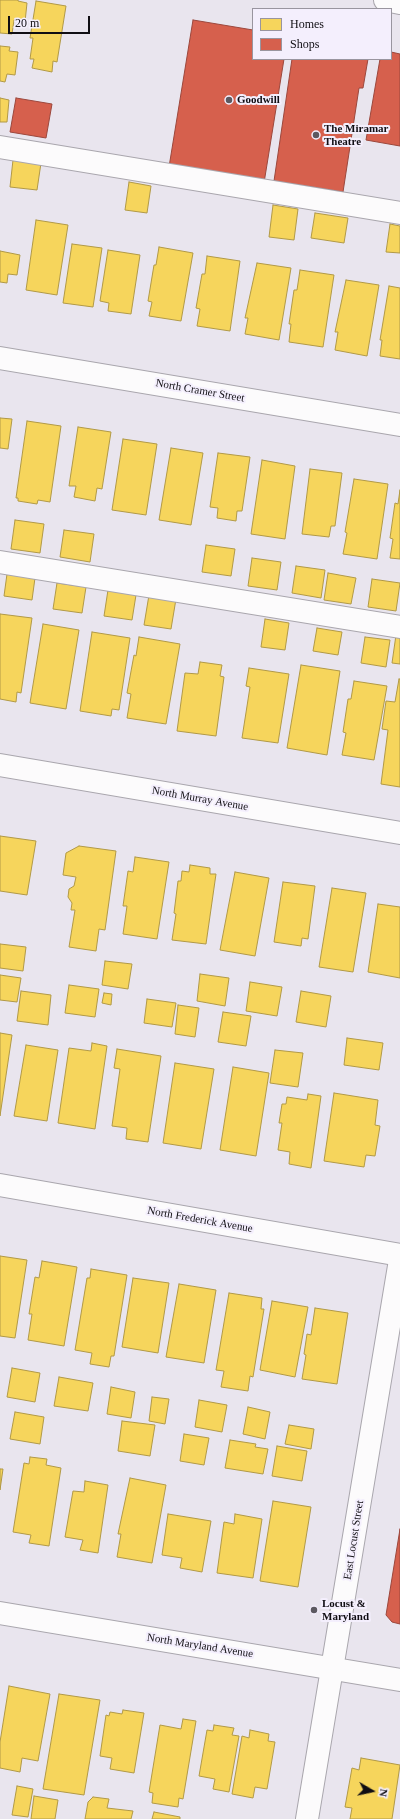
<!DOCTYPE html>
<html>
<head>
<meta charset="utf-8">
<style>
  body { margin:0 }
  #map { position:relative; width:400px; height:1819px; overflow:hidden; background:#e9e5ee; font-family:Georgia,serif }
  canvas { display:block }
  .legend { position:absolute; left:252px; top:8px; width:140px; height:52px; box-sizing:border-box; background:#f4effd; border:1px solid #99959f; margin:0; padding:5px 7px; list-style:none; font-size:12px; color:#100e13 }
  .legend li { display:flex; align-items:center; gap:8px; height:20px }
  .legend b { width:20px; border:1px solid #99959f }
  .north { position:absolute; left:352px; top:1771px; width:40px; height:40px; -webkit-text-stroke:3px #f4effd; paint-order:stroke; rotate:99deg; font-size:11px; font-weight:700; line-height:16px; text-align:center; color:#100e13 }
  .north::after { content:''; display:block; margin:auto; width:14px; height:18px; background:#100e13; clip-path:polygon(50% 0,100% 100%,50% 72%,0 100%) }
  .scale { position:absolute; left:8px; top:16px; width:82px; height:18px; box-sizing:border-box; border:2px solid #100e13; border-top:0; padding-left:5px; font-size:12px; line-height:14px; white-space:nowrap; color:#100e13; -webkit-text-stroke:3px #f4effd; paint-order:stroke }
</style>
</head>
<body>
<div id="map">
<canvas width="400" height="1819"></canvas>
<ul class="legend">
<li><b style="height:11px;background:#f6d55c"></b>Homes</li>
<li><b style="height:11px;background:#d6604d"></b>Shops</li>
</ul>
<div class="north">N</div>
<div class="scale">20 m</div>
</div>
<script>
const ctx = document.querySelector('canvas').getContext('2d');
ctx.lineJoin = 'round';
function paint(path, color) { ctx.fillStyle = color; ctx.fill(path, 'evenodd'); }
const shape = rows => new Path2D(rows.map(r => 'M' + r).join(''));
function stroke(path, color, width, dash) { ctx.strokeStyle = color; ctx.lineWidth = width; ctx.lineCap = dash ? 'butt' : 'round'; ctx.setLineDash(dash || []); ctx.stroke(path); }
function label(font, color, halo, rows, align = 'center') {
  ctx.font = font + ' Georgia,serif'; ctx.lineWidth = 4; ctx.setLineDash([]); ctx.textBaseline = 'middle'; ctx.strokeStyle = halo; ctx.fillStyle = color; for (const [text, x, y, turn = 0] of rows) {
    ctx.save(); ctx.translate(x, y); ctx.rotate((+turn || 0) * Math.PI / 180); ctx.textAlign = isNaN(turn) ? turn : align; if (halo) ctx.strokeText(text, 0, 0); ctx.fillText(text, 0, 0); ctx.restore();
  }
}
const homes = shape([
  [0,0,18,0,18,1,27,3,25,22,14,20,12,34,0,33,0,0],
  [36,1,66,6,57,62,53,61,52,72,32,68,34,59,30,59,33,38,30,38,36,1],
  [0,46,10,47,9,51,18,52,15,75,7,74,5,82,0,81,0,46],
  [0,98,9,100,7,122,0,122,0,98],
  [13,160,41,163,37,190,10,187,13,160],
  [129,182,151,186,147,213,125,210,129,182],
  [273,205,298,209,294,240,269,237,273,205],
  [315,213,348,218,344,243,311,238,315,213],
  [36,220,68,225,57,295,26,290,36,220],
  [390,224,400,226,400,253,386,252,390,224],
  [72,244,102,248,93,307,63,303,72,244],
  [159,247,193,253,181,321,149,316,152,302,148,301,154,265,156,265,159,247],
  [108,250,140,255,131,314,108,311,109,303,100,301,108,250],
  [0,251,20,255,17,275,8,274,7,283,0,282,0,251],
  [207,256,240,261,230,331,197,326,200,309,196,308,202,274,205,274,207,256],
  [257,263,291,268,279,340,245,334,248,318,245,318,257,263],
  [300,270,334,275,323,347,289,342,291,324,289,324,294,290,297,290,300,270],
  [346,280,379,285,367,356,335,350,338,332,335,332,346,280],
  [389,286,400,288,400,359,380,356,382,340,380,340,389,286],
  [0,418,12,419,8,449,0,448,0,418],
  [27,421,61,426,50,502,38,500,37,504,18,501,18,498,16,498,27,421],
  [78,427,111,432,102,489,97,488,95,501,74,497,76,486,69,486,78,427],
  [123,439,157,444,146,515,112,510,123,439],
  [171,448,203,453,191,525,159,520,171,448],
  [218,453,250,457,242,511,237,511,236,521,217,518,218,508,210,507,218,453],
  [262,460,295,466,285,539,251,534,262,460],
  [310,469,342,473,335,526,331,526,329,537,302,534,310,469],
  [354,479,388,484,377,559,343,554,347,533,345,532,354,479],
  [400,490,400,559,390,558,393,539,390,538,395,503,398,504,400,490],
  [15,520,44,524,40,553,11,549,15,520],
  [64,530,94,534,90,562,60,557,64,530],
  [206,545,235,549,231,576,202,572,206,545],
  [252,558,281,562,277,590,248,586,252,558],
  [296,566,325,570,321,598,292,593,296,566],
  [328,573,356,578,351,604,324,600,328,573],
  [7,574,35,578,32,600,4,596,7,574],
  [372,579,400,583,396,611,368,607,372,579],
  [57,583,86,587,82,613,53,609,57,583],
  [108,590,136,595,132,620,104,616,108,590],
  [149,595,176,599,171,629,144,625,149,595],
  [0,614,32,618,21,693,17,692,16,702,0,699,0,614],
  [265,619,289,623,285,650,261,647,265,619],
  [43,624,79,630,66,709,30,703,43,624],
  [317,628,342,632,338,655,313,651,317,628],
  [92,632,130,638,119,710,112,709,111,716,80,711,92,632],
  [396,635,400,636,400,664,392,663,396,635],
  [139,637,180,644,166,724,127,718,131,694,127,693,134,655,136,656,139,637],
  [365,637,390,640,386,667,361,663,365,637],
  [200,662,222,665,220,676,224,677,216,736,177,731,185,673,198,674,200,662],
  [301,665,340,671,327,755,287,748,301,665],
  [249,668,289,674,278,743,242,738,250,687,246,686,249,668],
  [399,679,400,679,400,787,381,784,388,730,382,729,386,701,395,702,399,679],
  [354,681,387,686,374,760,342,755,346,733,343,732,348,699,351,699,354,681],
  [0,836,36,841,27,895,0,891,0,836],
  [79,846,116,851,105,930,99,929,96,951,69,947,75,910,71,910,72,903,68,897,69,889,74,886,76,877,63,875,66,853,79,846],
  [135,857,169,862,157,939,123,934,127,906,123,906,128,871,133,872,135,857],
  [190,865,210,868,210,874,216,874,206,944,172,940,176,914,174,913,178,881,181,881,182,871,189,872,190,865],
  [235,872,269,878,255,956,220,950,235,872],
  [283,882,315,886,308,939,302,938,301,946,274,942,283,882],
  [332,888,366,893,353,972,319,967,332,888],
  [378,904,400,907,400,978,368,972,378,904],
  [0,944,26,947,23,971,0,968,0,944],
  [105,961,132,964,128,989,102,985,105,961],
  [200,974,229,978,225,1006,197,1001,200,974],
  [0,975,21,978,17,1002,0,1000,0,975],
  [250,982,282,987,277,1016,246,1011,250,982],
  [69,985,99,989,95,1017,65,1013,69,985],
  [21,991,51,995,48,1025,17,1021,21,991],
  [301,991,331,996,326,1027,296,1022,301,991],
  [104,993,112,994,111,1005,102,1003,104,993],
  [147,999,176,1003,172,1027,144,1023,147,999],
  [178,1005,199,1008,195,1037,175,1034,178,1005],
  [223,1012,251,1016,246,1046,218,1042,223,1012],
  [0,1033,12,1035,0,1116,0,1033],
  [347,1038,383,1043,379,1070,344,1065,347,1038],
  [92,1043,107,1046,95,1129,58,1123,69,1048,91,1051,92,1043],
  [26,1045,58,1050,47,1121,14,1116,26,1045],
  [117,1049,161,1056,148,1142,126,1139,127,1128,112,1126,120,1069,114,1068,117,1049],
  [275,1050,303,1053,298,1087,270,1083,275,1050],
  [175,1063,214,1069,201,1149,163,1143,175,1063],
  [233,1067,269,1073,256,1156,220,1150,233,1067],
  [334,1093,378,1100,375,1125,380,1126,375,1156,366,1155,364,1167,324,1161,334,1093],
  [308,1094,321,1096,311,1168,289,1164,290,1152,278,1150,282,1123,279,1123,282,1104,286,1104,287,1097,307,1100,308,1094],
  [0,1256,27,1260,15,1338,0,1336,0,1256],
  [42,1261,77,1267,64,1346,28,1340,32,1314,29,1314,35,1277,39,1278,42,1261],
  [91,1269,127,1275,114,1356,111,1356,109,1367,90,1364,92,1353,75,1350,87,1278,90,1278,91,1269],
  [133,1278,169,1283,158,1353,122,1347,133,1278],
  [179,1284,216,1290,204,1363,166,1357,179,1284],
  [229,1293,262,1298,261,1309,264,1309,253,1377,250,1376,248,1391,221,1387,224,1371,216,1370,229,1293],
  [272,1301,308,1307,295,1377,260,1370,272,1301],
  [315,1308,348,1313,337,1384,302,1379,306,1355,304,1354,307,1334,311,1335,315,1308],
  [12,1368,40,1373,35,1402,7,1397,12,1368],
  [59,1377,93,1383,88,1411,54,1406,59,1377],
  [111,1387,135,1392,131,1418,107,1414,111,1387],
  [152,1397,169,1399,165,1424,149,1421,152,1397],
  [199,1400,227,1405,222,1432,195,1427,199,1400],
  [248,1407,270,1412,265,1439,243,1434,248,1407],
  [15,1412,44,1417,40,1444,10,1439,15,1412],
  [122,1421,155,1425,150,1456,118,1451,122,1421],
  [289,1425,314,1429,311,1449,285,1444,289,1425],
  [184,1434,209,1438,204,1465,180,1461,184,1434],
  [230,1440,256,1444,255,1447,268,1449,263,1474,225,1468,230,1440],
  [277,1446,307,1451,302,1481,272,1476,277,1446],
  [30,1457,47,1459,46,1465,61,1468,49,1546,29,1543,31,1535,13,1532,24,1463,29,1464,30,1457],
  [0,1469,3,1469,0,1490,0,1469],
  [130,1478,166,1485,152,1563,117,1557,121,1534,118,1534,130,1478],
  [85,1481,108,1485,98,1553,80,1550,83,1540,65,1537,73,1491,84,1492,85,1481],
  [273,1501,311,1507,298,1587,260,1581,273,1501],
  [168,1514,211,1521,202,1572,180,1568,182,1558,162,1555,168,1514],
  [235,1514,262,1519,253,1578,217,1573,224,1522,234,1524,235,1514],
  [9,1686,50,1694,38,1761,22,1758,20,1772,0,1768,0,1742,9,1686],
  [59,1694,100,1700,84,1795,43,1789,59,1694],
  [123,1710,144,1713,134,1773,110,1769,112,1758,100,1756,106,1715,109,1716,110,1712,122,1714,123,1710],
  [183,1719,196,1721,183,1799,179,1798,178,1807,152,1803,153,1793,149,1792,160,1725,181,1729,183,1719],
  [214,1725,234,1728,232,1735,239,1736,229,1792,213,1789,215,1779,199,1776,207,1730,213,1731,214,1725],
  [250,1730,269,1734,268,1741,275,1742,267,1789,255,1787,253,1798,232,1794,242,1736,249,1738,250,1730],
  [361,1758,400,1765,392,1819,350,1819,352,1808,345,1807,352,1768,359,1770,361,1758],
  [17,1786,33,1789,28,1817,12,1815,17,1786],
  [34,1796,58,1800,55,1819,31,1819,34,1796],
  [93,1797,109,1799,107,1808,133,1811,131,1819,85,1819,88,1802,93,1797],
  [154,1812,180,1817,180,1819,152,1819,154,1812]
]);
paint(homes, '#f6d55c');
stroke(homes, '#b19946', 1);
const shops = shape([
  [193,20,253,30,253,59,284,59,264,183,169,167,193,20],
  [391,52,400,54,400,146,366,140,380,59,391,59,391,52],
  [292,59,368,59,363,88,359,88,343,192,274,181,292,59],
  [16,98,52,104,46,138,10,132,16,98],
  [400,1529,400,1624,392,1622,386,1615,400,1529]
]);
paint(shops, '#d6604d');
stroke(shops, '#9b473c', 1);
const minor = shape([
  [0,147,400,213],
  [0,358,400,425],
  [0,562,400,627],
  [0,765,400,833],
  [0,1185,400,1255],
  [0,1613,400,1680]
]);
const major = shape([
  [385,0,400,3],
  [307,1819,400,1260]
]);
stroke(minor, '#a9a6ad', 24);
stroke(major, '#a9a6ad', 24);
stroke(minor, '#fcfbfc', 22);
stroke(major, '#fcfbfc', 22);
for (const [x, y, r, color] of [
  [229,100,4,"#5c5960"],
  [316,135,4,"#5c5960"],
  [314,1610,4,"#5c5960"]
]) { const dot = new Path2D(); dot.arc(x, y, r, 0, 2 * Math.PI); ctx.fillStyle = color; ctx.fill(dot); stroke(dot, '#f4effd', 1.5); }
label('bold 11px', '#100e13', '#f4effd', [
  ["Goodwill",237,100],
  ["The Miramar",324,129],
  ["Theatre",324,142],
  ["Locust &",322,1604],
  ["Maryland",322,1617]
], 'left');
label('11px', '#100e13', '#f4effd', [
  ["North Cramer Street",200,391,10],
  ["North Murray Avenue",200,799,10],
  ["North Frederick Avenue",200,1220,10],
  ["East Locust Street",354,1540,-81],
  ["North Maryland Avenue",200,1646,9]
]);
</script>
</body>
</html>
